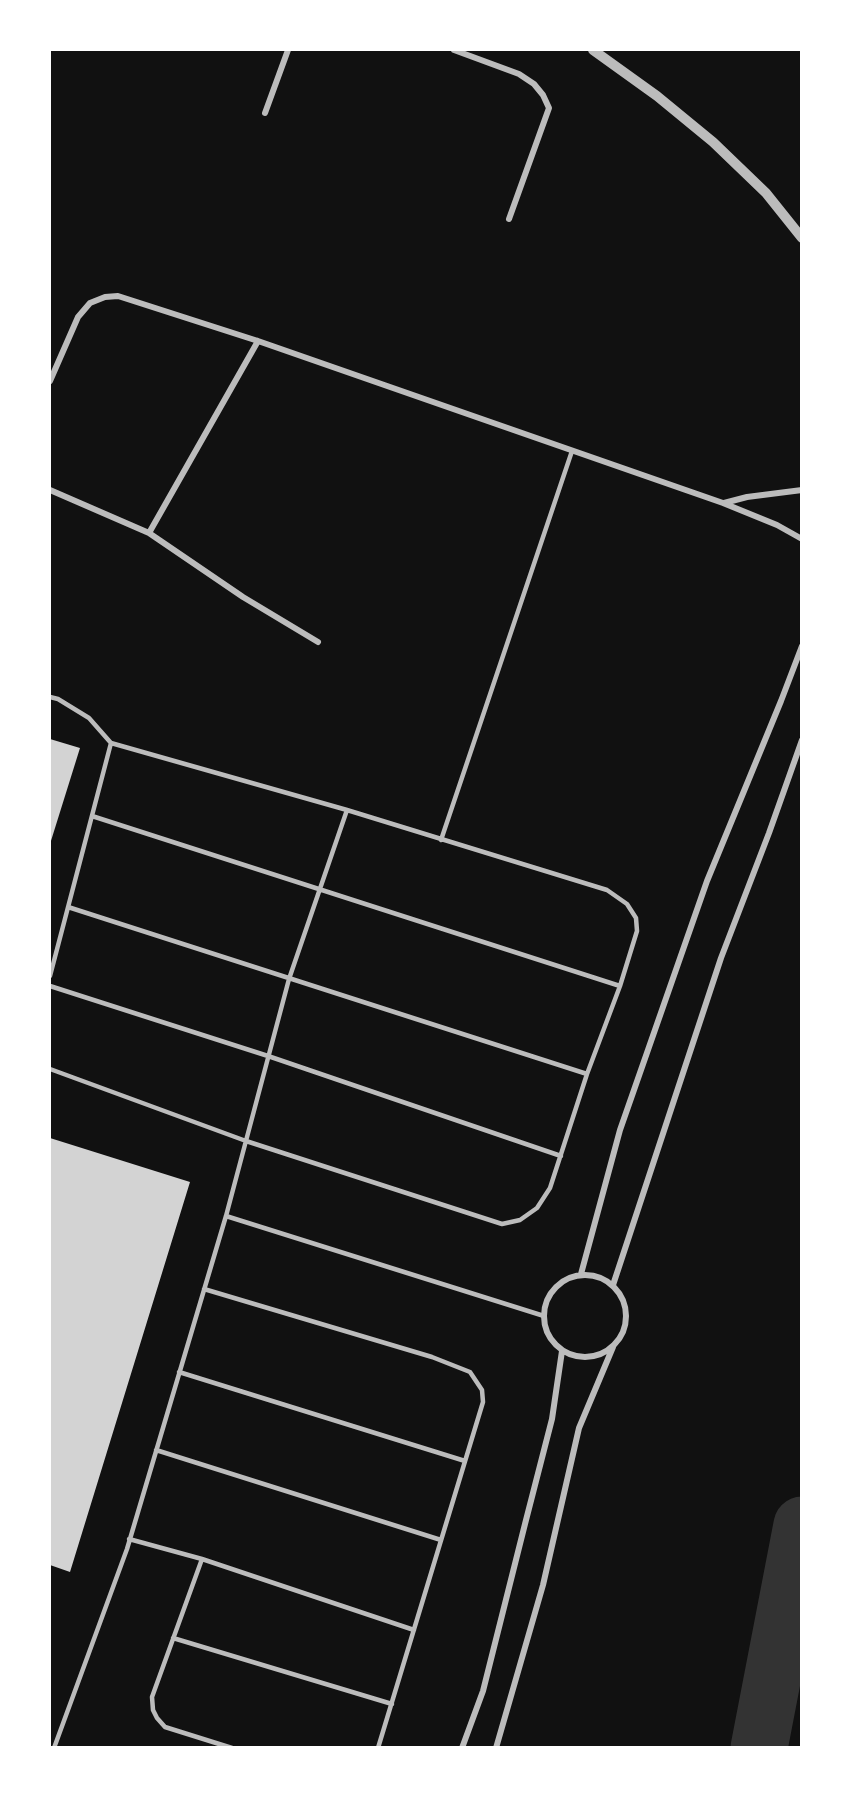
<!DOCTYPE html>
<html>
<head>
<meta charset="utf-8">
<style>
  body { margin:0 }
  #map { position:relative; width:851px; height:1797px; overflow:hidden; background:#111; font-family:"Exo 2",sans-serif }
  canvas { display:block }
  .frame { position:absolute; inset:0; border:51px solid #fff; pointer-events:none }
</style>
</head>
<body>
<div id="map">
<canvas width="851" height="1797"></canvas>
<div class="frame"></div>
</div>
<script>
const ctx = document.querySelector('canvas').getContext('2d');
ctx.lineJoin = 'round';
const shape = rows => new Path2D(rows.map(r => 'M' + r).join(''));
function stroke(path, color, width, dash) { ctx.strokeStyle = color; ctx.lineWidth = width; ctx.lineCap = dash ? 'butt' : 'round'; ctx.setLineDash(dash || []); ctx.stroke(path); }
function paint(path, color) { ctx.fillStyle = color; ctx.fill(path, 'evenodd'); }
stroke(shape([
  [759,1748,802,1525]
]), '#333', 57);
paint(shape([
  [50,739,80,748,50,844],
  [50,1138,190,1182,70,1572,50,1565]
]), '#d3d3d3');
stroke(shape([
  [50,697,58,699,89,718,111,743,50,976],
  [92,816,620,986],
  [441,840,572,451],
  [68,907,587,1074],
  [50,986,268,1056,561,1156],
  [50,1069,246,1141,502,1224,520,1220,537,1208,550,1188,587,1074,620,986,637,931,636,918,627,904,607,890,347,810,111,743],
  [226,1216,544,1316],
  [204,1289,432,1357,470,1372,482,1390,483,1402,378,1748],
  [179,1372,465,1461],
  [156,1450,441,1540],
  [129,1539,202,1559,414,1630],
  [202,1559,152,1697,153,1710,157,1718,165,1727,232,1748],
  [173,1638,392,1704],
  [54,1748,127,1549,226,1216,289,979,347,810]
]), '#bcbcbc', 4.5);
stroke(shape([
  [454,50,519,74,534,84,543,95,549,108,509,219],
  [265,113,288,50],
  [50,381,78,317,90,303,105,297,118,296,258,341,723,503,777,525,802,539],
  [50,490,149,533,243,597,318,642],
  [724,503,747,497,802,490],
  [149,533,258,341],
  [581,1274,620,1130,707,881,781,701,802,646],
  '544 1316a41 41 0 1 1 82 0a41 41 0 1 1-82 0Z',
  [613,1285,721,958,769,833,802,740],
  [462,1748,483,1691,525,1524,552,1419,562,1351],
  [496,1748,543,1585,579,1428,613,1347]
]), '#bcbcbc', 6);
stroke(shape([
  [593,50,657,96,713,142,766,193,802,238]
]), '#bcbcbc', 10);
</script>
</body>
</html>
